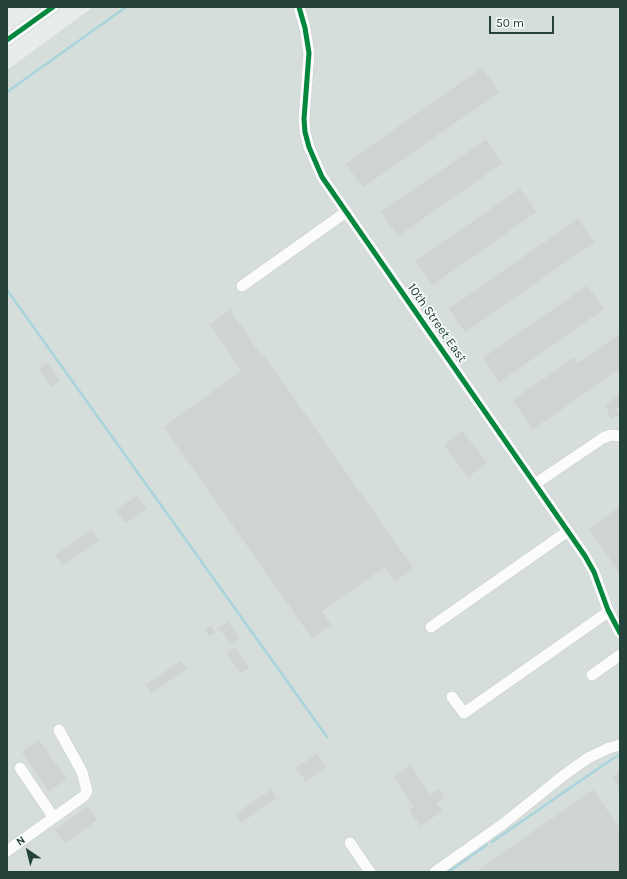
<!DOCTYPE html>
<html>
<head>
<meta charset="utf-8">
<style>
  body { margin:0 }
  #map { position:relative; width:627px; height:879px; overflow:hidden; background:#e8edeb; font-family:Karla,sans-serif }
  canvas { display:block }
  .frame { position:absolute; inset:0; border:8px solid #24423a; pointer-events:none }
  .north { position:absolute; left:8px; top:831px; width:40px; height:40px; -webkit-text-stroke:3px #f7fbf9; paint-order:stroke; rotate:325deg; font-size:11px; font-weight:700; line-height:16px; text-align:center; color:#24423a }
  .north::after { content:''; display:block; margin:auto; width:14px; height:18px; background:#24423a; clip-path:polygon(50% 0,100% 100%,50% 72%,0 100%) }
  .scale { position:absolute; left:489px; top:16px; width:65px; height:18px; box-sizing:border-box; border:2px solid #24423a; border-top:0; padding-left:5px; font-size:12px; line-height:14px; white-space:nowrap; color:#24423a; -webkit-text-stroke:3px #f7fbf9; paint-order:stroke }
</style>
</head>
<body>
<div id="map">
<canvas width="627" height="879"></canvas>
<div class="frame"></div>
<div class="north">N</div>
<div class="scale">50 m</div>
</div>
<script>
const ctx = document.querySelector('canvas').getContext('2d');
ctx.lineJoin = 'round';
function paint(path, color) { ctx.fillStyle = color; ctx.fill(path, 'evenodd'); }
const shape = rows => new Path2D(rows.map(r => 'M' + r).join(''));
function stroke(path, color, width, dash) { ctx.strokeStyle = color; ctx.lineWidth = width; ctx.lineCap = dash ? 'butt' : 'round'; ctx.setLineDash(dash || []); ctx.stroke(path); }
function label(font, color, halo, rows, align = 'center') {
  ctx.font = font + ' Karla,sans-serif'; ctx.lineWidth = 3.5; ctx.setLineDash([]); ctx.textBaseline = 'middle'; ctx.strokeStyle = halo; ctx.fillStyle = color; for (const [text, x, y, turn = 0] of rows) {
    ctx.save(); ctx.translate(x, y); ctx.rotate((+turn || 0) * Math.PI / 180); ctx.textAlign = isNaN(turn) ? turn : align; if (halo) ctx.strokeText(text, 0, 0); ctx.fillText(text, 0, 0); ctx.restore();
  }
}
paint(shape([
  [93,7,620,7,620,872,7,872,7,70]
]), '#d6dedb');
stroke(shape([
  [7,92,126,7],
  [7,290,327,737],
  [492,842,612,759,620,755],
  [448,872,487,845]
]), '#a9d4db', 2.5);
const building = shape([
  [482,68,499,92,363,187,346,164,482,68],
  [486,140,502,163,398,236,381,212,486,140],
  [520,189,536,212,432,285,416,261,520,189],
  [578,219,594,242,465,332,449,309,578,219],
  [587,286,604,309,499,382,483,358,587,286],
  [230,310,262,357,264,356,413,568,395,581,385,567,321,611,331,625,312,638,164,427,242,371,210,325,230,310],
  [620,334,620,368,533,429,513,400,574,358,578,363,620,334],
  [48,363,59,381,51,386,39,369,48,363],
  [620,395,620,406,615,409,619,414,611,419,607,413,609,411,605,405,620,395],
  [462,431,487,463,468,477,444,445,462,431],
  [137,496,146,509,125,523,116,510,137,496],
  [620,507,620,573,589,529,620,507],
  [92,530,99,540,63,565,56,555,92,530],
  [228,622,239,638,231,644,219,628,228,622],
  [211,626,215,633,209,636,205,630,211,626],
  [235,648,249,668,241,673,227,654,235,648],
  [181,661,187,669,151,693,146,685,181,661],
  [39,740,66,779,49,791,22,752,39,740],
  [317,754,326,767,306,781,296,768,317,754],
  [410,766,430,795,439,789,444,798,436,803,442,811,420,826,410,810,414,807,394,777,410,766],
  [620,772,620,788,612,777,620,772],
  [271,790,276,798,241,823,236,814,271,790],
  [593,790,620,829,620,872,476,872,593,790],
  [88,807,97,820,65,843,55,830,88,807]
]);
paint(building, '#cfd4d2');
stroke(building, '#d1d6d4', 1);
const minor = shape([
  [299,7,305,28,309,53,304,119,305,132,309,147,322,177,585,556,594,572,608,610,620,633],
  [7,40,53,7],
  [242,286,346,212],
  [535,484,603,438,611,435,620,436],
  [431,627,568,531],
  [592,675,620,655],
  [452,697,464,713,608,612],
  [20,768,54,818],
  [350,843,370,872],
  [7,851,84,796,87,791,82,772,59,730],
  [435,872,503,824,564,775,588,758,609,748,620,745]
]);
stroke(minor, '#c5cac8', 12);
stroke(minor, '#fcfcfc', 11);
stroke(shape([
  [299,7,305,28,309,53,304,119,305,132,309,147,322,177,585,556,594,572,608,610,620,633],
  [7,40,53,7]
]), '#00873e', 5);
label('13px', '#24423a', '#f7fbf9', [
  ["10th Street East",437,323,55]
]);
</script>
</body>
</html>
